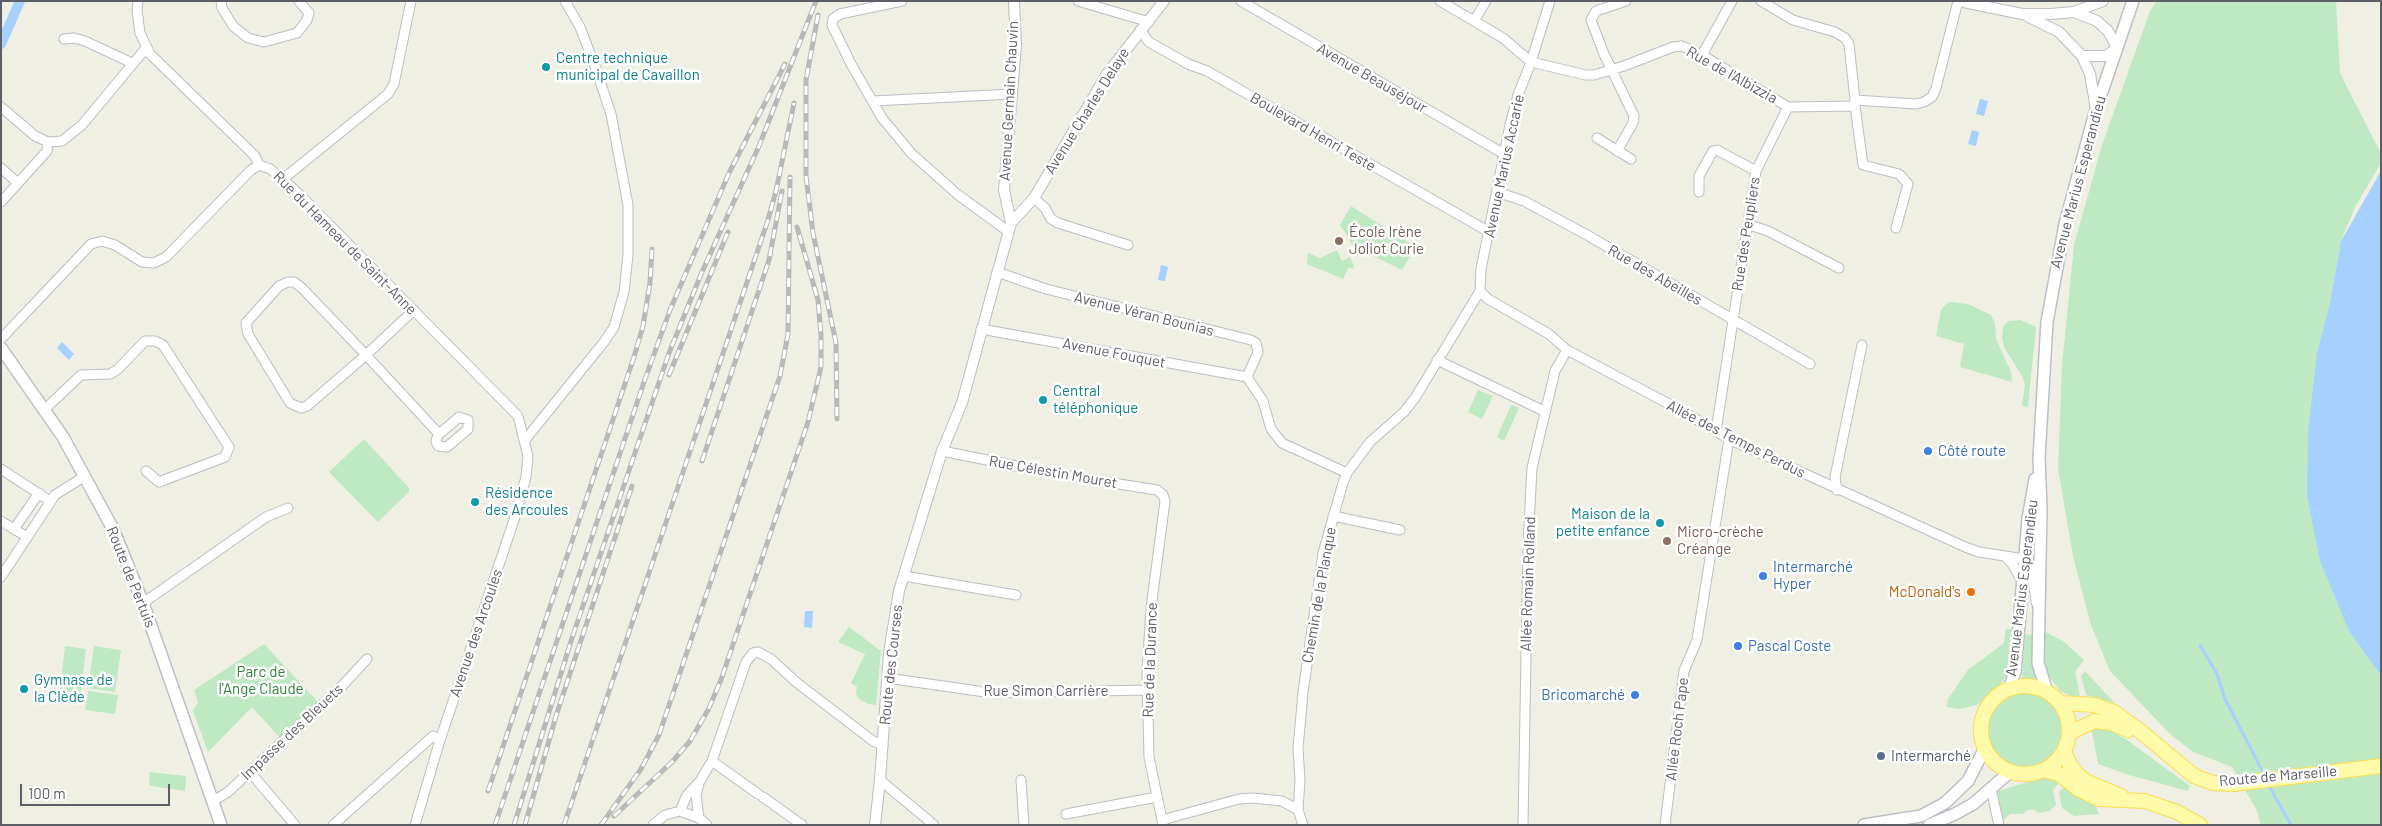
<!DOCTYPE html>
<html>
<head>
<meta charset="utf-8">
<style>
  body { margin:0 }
  #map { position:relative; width:2382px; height:826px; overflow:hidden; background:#f0efe4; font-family:Barlow,sans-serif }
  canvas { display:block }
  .frame { position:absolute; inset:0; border:2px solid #5c6066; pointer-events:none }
  .scale { position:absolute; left:20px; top:784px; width:150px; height:22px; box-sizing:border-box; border:2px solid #5c6066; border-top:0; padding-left:6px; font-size:15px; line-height:18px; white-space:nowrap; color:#5c6066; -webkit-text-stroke:4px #fff; paint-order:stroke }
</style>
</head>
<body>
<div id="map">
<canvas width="2382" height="826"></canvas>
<div class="frame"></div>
<div class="scale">100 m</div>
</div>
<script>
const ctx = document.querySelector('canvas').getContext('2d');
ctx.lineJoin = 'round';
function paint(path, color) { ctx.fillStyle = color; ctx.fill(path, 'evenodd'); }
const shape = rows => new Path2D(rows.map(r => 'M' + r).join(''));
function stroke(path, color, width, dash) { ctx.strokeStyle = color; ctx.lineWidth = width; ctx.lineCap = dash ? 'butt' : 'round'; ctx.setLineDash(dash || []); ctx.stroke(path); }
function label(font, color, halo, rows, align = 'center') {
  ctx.font = font + ' Barlow,sans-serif'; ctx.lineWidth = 5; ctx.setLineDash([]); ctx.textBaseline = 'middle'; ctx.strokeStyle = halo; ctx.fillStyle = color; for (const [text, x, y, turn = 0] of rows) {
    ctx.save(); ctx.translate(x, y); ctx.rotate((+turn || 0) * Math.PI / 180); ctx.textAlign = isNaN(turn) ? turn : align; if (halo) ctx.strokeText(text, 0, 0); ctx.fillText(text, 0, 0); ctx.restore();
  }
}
paint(shape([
  [2157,1,2336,1,2340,73,2381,154,2381,163,2356,205,2341,241,2330,302,2317,353,2349,631,2381,676,2381,825,2261,825,2256,809,2232,767,2193,752,2170,734,2110,671,2091,625,2073,556,2058,469,2062,365,2074,245,2102,145,2150,11],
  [1351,206,1416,247,1402,270,1353,246,1340,225],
  [1337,250,1342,261,1350,257,1354,266,1353,269,1349,267,1343,279,1307,264,1308,253,1320,258],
  [1951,302,1968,304,1991,315,1995,324,1996,339,2011,372,2012,382,1960,367,1964,344,1936,336,1941,310,1946,304],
  [2021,320,2036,327,2028,407,2022,406,2025,385,2022,376,2004,347,2002,337,2003,327,2008,321],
  [1478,390,1493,396,1482,419,1468,412],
  [1511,405,1519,408,1504,441,1497,437],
  [364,439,409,488,409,492,378,522,329,472],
  [849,627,881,651,876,705,868,704,859,699,856,694,857,687,851,683,865,654,838,642],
  [2006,629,2011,629,2008,665,2007,675,2000,684,1977,705,1959,709,1947,707,1948,699,1968,670,2004,643],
  [2045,632,2063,641,2084,660,2075,672,2080,695,2075,698,2060,691,2047,674,2044,666],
  [2025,634,2034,635,2037,681,2022,680],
  [264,644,318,702,280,738,252,707,208,752,193,711,198,702,194,690],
  [65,646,86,649,80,699,59,697],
  [94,646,121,650,115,692,88,688],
  [2085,671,2115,703,2086,695,2081,676],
  [88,691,118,695,115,714,85,710],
  '1988 730a37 37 0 1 1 74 0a37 37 0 1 1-74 0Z',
  [2091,726,2105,727,2127,740,2190,786,2188,791,2129,775,2098,764],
  [150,772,186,776,185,791,151,786,149,784],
  [2047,778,2059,782,2053,791,2056,805,2049,811,2039,813,2034,810,2027,810,2023,814,2010,814,2002,821,1996,796,1998,791,2034,780],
  [2065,786,2074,795,2095,805,2099,814,2074,816,2062,808,2059,792]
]), '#bfe9c3');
paint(shape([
  [1980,99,1988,101,1984,116,1976,114],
  [1972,130,1979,132,1976,146,1968,144],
  [2381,171,2381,676,2349,631,2320,561,2307,496,2308,433,2317,353,2330,302,2341,241],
  [1161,265,1168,267,1165,281,1158,280],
  [62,342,74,354,69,360,57,348],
  [805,611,813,611,812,628,804,627]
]), '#a5d0ff');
stroke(shape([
  [2200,645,2217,674,2225,699,2265,776],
  [2268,784,2291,825]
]), '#a5d0ff', 3);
stroke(shape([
  [1,44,20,1]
]), '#a5d0ff', 10);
const minor = shape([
  [138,1,137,10,140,33,150,54,255,156,259,165,270,169,283,179,305,200,518,416,528,456,526,477,514,520,440,740,415,825],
  [221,1,222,8,233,26,248,38,264,42,297,33,307,20,309,13,299,1],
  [902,1,840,14,833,19,832,25,851,64,882,118,911,153,957,194,1009,232],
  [1078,1,1149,22],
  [1241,1,1504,154],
  [1440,1,1503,38,1531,62,1518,95,1510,125,1481,269,1480,291],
  [1550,1,1531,62,1586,75,1594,75,1624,66,1673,47,1682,46,1702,55,1788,107],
  [1761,1,1793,20,1835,32,1845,38,1849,44,1855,100],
  [1474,21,1486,1],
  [1140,30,1149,42,1188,64,1207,71,1477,225,1484,229,1490,229],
  [64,39,74,38,85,41,132,63],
  [1702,55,1732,1],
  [873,101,1012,94],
  [1855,106,1863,165,1899,174,1908,184,1896,228],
  [1,107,35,136,48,142,62,141,82,125,146,48],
  [1597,138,1631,159],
  [1617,151,1633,123,1634,116,1604,54,1591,20,1596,11,1626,1],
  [1,168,18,183],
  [283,179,388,94,394,84,411,1],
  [1497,192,1524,201,1587,235,1810,364],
  [1699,192,1699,176,1713,151,1717,150,1756,171],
  [1034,198,1045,208,1051,219,1058,223,1128,245],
  [1,202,47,151,48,142],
  [1750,225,1768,231,1839,268],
  [997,272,1046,289,1251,340,1256,343,1258,352,1247,377],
  [1480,291,1488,299,1549,334,1567,350,1686,413,1729,439,1965,547,1979,552,2024,559,2032,570,2036,602],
  [414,310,366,355,307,406,301,408,290,403,248,334,246,323,279,286,288,282,294,282,302,288,366,355,439,434],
  [981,329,1247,377],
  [1,339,91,244,102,241,115,245,142,262,154,263,166,257,251,170,259,165],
  [1437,360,1544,411],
  [1247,377,1263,401,1271,429,1282,443,1347,473],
  [45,409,81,375,110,374,117,370,145,341,155,341,163,345,229,447,225,457,159,482,146,471],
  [459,417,468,420,468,429,447,447,438,446,436,441,438,435,459,417],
  [1716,431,1756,171,1788,107,1855,106,1855,100,1916,104,1924,102,1932,97,1936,88,1958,1],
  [525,440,604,342,614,327,624,292,628,255,628,205,611,114,595,66,580,27,565,1],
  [942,451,1062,475,1157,490,1163,495,1165,501,1151,608,1147,673,1149,757,1163,825],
  [1,469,50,501],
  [1837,490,1835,477,1862,345],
  [1333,516,1400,530],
  [1,521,27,537],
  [14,529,39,493],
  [2006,557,2013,565,2022,581],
  [904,576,1016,595],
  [1,577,55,495,85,476],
  [143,603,266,517,288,508],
  [887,678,992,693,1147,690],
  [712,761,758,794],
  [250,772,295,825],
  [880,780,934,825],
  [1021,780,1024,825],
  [1991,789,1999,825],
  [763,797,802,825],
  [213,801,228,792,343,685,367,659],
  [680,811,687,795,700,781,712,761,746,662,753,653,758,652,771,659,796,682,873,741,883,745],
  [1066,814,1157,797],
  [699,818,696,795,699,784],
  [1162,820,1239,799,1252,798,1282,801,1298,810],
  [333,825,433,736,440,740],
  [653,825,665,815,680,811,699,818,707,825],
  [1303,825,1298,810,1300,780,1298,749,1303,692,1323,553,1343,483,1347,473,1370,442,1404,412,1415,398,1480,291],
  [1523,825,1528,544,1532,468,1555,371,1567,350],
  [1665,825,1684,671,1697,640,1729,439]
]);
const tertiary = shape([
  [1959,1,2022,14,2051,14,2074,12,2103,1],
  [2074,12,2097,21,2108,31,2115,44,2115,50,2106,56,2082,56],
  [2027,16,2059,32,2082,56,2090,74,2096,109],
  [1011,223,1034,198,1107,74,1164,1],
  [875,825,880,780,889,653,899,591,942,451,962,403,1011,223,1004,190,1016,44,1014,1]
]);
const secondary = shape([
  [1,348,63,437,113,529,143,603,221,825],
  [2009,689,2015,672,2028,519,2035,479],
  [2047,692,2038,663,2041,509,2039,458,2047,322,2065,224,2096,109,2133,1],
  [1864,825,1921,816,1945,803,1968,781,1985,748],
  [1929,825,1955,814,1973,804,2011,771]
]);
const primary = shape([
  '1981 730a44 44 0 1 1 88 0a44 44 0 1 1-88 0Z',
  [2060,703,2095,705,2114,712,2140,731,2194,776,2213,783,2234,784,2381,766],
  [2069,733,2095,721,2112,723,2128,730],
  [2064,751,2070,765,2079,776,2087,782,2121,796],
  [2043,770,2059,774,2078,789,2099,799,2145,801,2177,812,2200,825]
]);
stroke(minor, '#bcbec4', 11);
stroke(tertiary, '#bcbec4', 12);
stroke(secondary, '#bdc0c7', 14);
stroke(primary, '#fddc51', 16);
stroke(minor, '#fff', 9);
stroke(tertiary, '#fff', 10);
stroke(secondary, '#fff', 11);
stroke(primary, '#fff9aa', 14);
const rail = shape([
  [818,15,806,80,806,176,813,233,836,343,837,419],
  [669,375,728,232],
  [702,461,769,260,782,191],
  [488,791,634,357,643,326,650,283,652,249],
  [614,816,672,762,690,741,708,710,721,680,808,422,821,367,821,335,818,300,797,227],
  [495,825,644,382,670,310,729,173,785,64],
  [514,825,572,638,669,353,702,272,759,146,816,1],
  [525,825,556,716,632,486],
  [564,825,768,220,776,191,794,103],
  [601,825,641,769,659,735,780,376,788,334,790,177]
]);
stroke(rail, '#b8b9b9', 5);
stroke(rail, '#fff', 3, [9]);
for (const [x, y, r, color] of [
  [546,67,5,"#0f9aa8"],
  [1339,241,5,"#8d6e63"],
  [1043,400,5,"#0f9aa8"],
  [1928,451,5,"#3f7fe0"],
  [475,502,5,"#0f9aa8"],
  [1660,523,5,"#0f9aa8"],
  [1667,541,5,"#8d6e63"],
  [1763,576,5,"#3f7fe0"],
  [1971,592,5,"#e8710a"],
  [1738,646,5,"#3f7fe0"],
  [24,689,5,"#0f9aa8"],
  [1635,695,5,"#3f7fe0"],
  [1881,756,5,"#5c6f8a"]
]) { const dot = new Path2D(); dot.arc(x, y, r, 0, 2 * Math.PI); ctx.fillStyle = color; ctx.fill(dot); stroke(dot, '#fff', 2); }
label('15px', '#0d838f', '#fff', [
  ["Centre technique",556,58],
  ["municipal de Cavaillon",556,75],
  ["Central",1053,391],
  ["téléphonique",1053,408],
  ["Résidence",485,493],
  ["des Arcoules",485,510],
  ["Maison de la",1650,514,"right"],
  ["petite enfance",1650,531,"right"],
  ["Gymnase de",34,680],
  ["la Clède",34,697]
], 'left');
label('15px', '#5c6066', '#fff', [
  ["Rue de l'Albizzia",1732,75,29],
  ["Avenue Beauséjour",1372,78,30],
  ["Avenue Germain Chauvin",1009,101,-87],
  ["Avenue Charles Delaye",1087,111,-58],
  ["Boulevard Henri Teste",1313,132,30],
  ["Avenue Marius Accarie",1504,166,-78],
  ["Avenue Marius Esperandieu",2078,182,-75],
  ["Rue des Peupliers",1746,234,-81],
  ["Rue du Hameau de Saint-Anne",345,243,45],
  ["Rue des Abeilles",1655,275,30],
  ["Avenue Véran Bounias",1144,314,14],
  ["Avenue Fouquet",1114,353,11],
  ["Allée des Temps Perdus",1736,439,27],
  ["Rue Célestin Mouret",1053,472,10],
  ["Route de Pertuis",131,577,68],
  ["Allée Romain Rolland",1528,584,-88],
  ["Avenue Marius Esperandieu",2022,588,-83],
  ["Chemin de la Planque",1319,595,-80],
  ["Avenue des Arcoules",476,633,-71],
  ["Rue de la Durance",1150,660,-88],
  ["Route des Courses",891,665,-84],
  ["Rue Simon Carrière",1046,691],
  ["Allée Roch Pape",1677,729,-83],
  ["Impasse des Bleuets",292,732,-43],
  ["Route de Marseille",2278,776,-5]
]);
label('15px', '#785e54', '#fff', [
  ["École Irène",1349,232],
  ["Joliot Curie",1349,249],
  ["Micro-crèche",1677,532],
  ["Créange",1677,549]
], 'left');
label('15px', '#366cbe', '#fff', [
  ["Côté route",1938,451],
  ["Intermarché",1773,567],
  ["Hyper",1773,584],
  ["Pascal Coste",1748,646],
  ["Bricomarché",1625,695,"right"]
], 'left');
label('15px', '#c56008', '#fff', [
  ["McDonald's",1961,592]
], 'right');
label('15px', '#2d843a', '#fff', [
  ["Parc de",261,672],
  ["l'Ange Claude",261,689]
]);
label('15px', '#4e5e75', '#fff', [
  ["Intermarché",1891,756]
], 'left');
</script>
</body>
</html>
